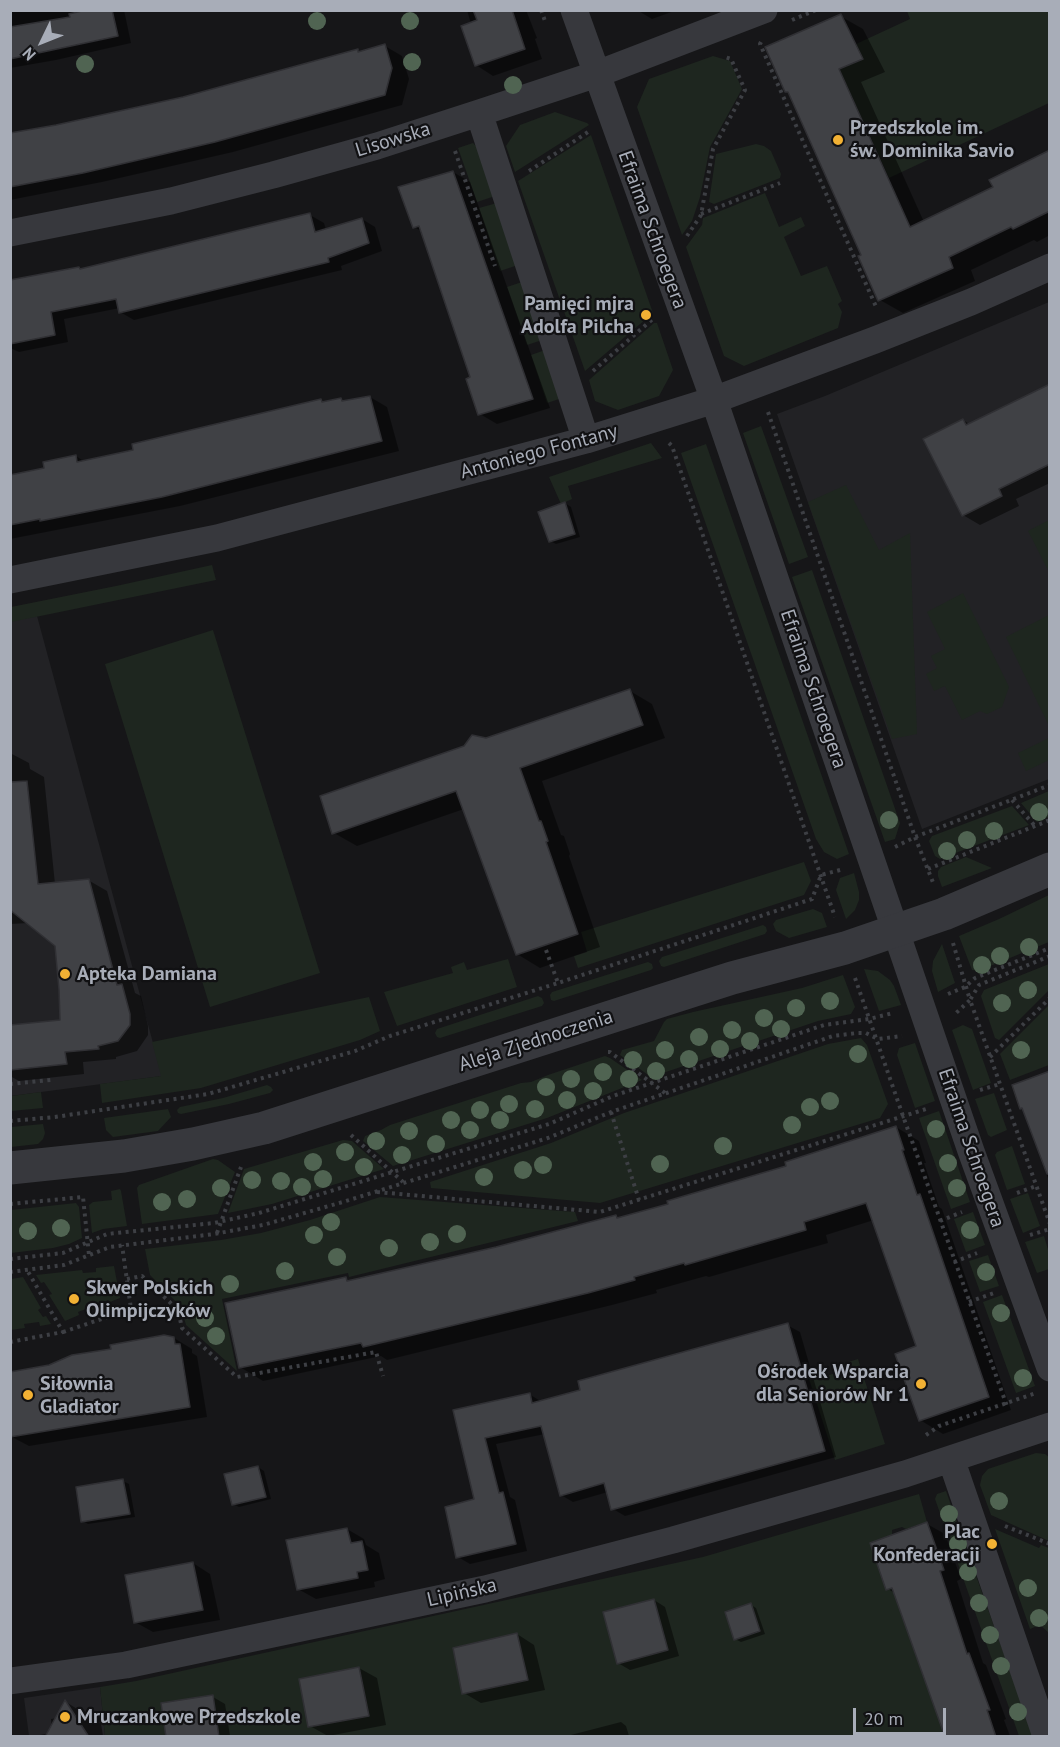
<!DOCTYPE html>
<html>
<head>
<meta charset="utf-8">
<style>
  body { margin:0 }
  #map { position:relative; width:1060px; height:1747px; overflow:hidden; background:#161618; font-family:"PT Sans",sans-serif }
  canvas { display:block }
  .frame { position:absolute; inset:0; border:12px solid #a8adb8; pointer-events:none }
  .north { position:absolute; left:12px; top:12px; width:60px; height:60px; -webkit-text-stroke:4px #111113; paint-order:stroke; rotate:227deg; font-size:16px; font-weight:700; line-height:24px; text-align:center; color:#a8adb8 }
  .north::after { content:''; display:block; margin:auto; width:21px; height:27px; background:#a8adb8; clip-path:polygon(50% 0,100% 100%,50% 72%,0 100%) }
  .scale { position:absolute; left:853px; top:1708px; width:93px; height:27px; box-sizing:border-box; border:3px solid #a8adb8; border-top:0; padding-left:8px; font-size:18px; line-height:21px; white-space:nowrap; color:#a8adb8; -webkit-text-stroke:4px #111113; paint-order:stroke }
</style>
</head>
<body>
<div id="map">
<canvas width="1060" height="1747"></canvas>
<div class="frame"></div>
<div class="north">N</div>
<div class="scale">20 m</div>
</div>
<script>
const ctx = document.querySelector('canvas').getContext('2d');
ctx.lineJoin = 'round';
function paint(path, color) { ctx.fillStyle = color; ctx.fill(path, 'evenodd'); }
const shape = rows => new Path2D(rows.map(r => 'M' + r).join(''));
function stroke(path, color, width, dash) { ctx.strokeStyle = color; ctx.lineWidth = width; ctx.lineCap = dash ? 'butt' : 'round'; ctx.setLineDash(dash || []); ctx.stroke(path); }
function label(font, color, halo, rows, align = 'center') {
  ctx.font = font + ' "PT Sans",sans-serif'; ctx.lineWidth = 4.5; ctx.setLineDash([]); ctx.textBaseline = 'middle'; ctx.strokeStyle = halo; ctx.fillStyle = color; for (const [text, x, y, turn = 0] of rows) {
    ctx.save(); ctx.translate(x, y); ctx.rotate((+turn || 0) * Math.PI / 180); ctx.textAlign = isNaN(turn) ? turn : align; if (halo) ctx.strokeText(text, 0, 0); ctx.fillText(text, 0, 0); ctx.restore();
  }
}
paint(shape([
  [1049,302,1049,779,922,829,777,414,825,396],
  [37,616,162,1076,11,1096,11,620],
  [100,1687,105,1736,29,1736,24,1698]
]), '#222225');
paint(shape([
  [907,11,1049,11,1049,103,889,178,839,69,862,59,856,44,910,19],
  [713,56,730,61,742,89,710,147,700,197,692,221,682,235,637,107,649,79],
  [555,112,587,123,589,125,515,172,506,146,520,125],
  [591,135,653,313,585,371,518,181],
  [473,143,479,149,495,196,477,202,458,148],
  [756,144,764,146,771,151,781,174,780,178,714,204,709,202,716,154],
  [765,193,779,227,801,217,805,226,784,237,801,276,827,266,842,301,838,304,842,312,838,328,744,366,724,356,686,247,702,225,703,218],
  [497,203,518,265,500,271,479,208],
  [525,281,545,339,527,345,507,287],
  [654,323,657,323,673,370,659,396,618,410,595,401,589,380],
  [548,349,565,397,547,403,531,355],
  [761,426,808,557,789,564,743,433],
  [651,443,662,458,568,486,572,499,561,504,549,477],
  [706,444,849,854,837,859,824,852,816,839,681,453],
  [846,485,879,550,910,533,917,734,892,739,808,502],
  [1049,520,1049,572,1028,531],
  [212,565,216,580,11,622,11,607,116,586],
  [812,570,900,823,895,839,885,842,792,577],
  [963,593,1009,687,1002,707,987,714,980,711,962,720,945,686,934,691,926,674,937,668,931,656,945,649,927,612],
  [1049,615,1049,726,1006,637],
  [213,630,320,973,210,1007,105,664],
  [1049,738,1049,760,1026,771,1018,753],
  [1049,791,1049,817,1037,822,1021,803],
  [1012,806,1029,825,940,859,935,856,929,841,932,836],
  [966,857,992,868,942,887,938,876,938,871,941,867],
  [804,862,811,881,804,895,578,968,574,956,587,952,581,932],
  [854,873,859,892,859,900,855,910,846,919,836,890,840,878],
  [1049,895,1049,942,978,971,972,970,959,936,999,919],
  [813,909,822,913,827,927,789,938,776,931,773,924,776,920],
  [763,925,766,927,767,931,765,934,664,967,661,966,659,961,662,957],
  [942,944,955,983,938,992,932,971,933,961],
  [508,959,517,987,397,1026,384,992,453,973,451,967,464,962,467,970],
  [648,962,652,964,653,968,651,970,554,1001,551,1000,550,995,552,992],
  [1049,964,1049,990,999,1040,995,1038,981,996,984,990],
  [864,969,878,971,890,980,894,986,901,1005,879,1011],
  [843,975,855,1007,851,1014,818,1021,651,1077,620,1055,622,1050,654,1041,664,1022,667,1019,693,1012,802,988],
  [538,996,542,998,544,1003,542,1006,440,1038,437,1037,435,1033,437,1029],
  [369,997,380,1031,360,1040,201,1088,102,1103,100,1084,161,1076,152,1042],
  [1049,1005,1049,1065,1010,1080,1000,1054],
  [963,1025,972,1029,991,1083,973,1090,952,1030],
  [861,1038,867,1045,888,1104,880,1118,600,1203,431,1188,430,1182,551,1143,624,1113,828,1044],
  [915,1043,935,1101,915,1108,897,1055,899,1048],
  [605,1056,610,1058,642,1080,547,1118,393,1166,363,1141,365,1136,381,1130,390,1125,521,1083,531,1082,548,1075],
  [267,1085,271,1087,273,1090,270,1093,229,1104,181,1114,178,1113,177,1110,180,1107,223,1098],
  [41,1092,43,1108,11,1111,11,1096],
  [994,1093,1007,1130,991,1137,988,1135,975,1099],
  [168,1109,171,1117,158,1131,113,1137,106,1130,104,1118],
  [939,1111,970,1202,951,1209,919,1118],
  [43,1124,45,1133,43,1139,38,1144,11,1147,11,1127],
  [343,1140,352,1141,384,1169,272,1204,228,1213,244,1169],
  [1012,1146,1025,1184,1007,1190,995,1155,997,1152],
  [213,1159,218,1160,235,1172,218,1214,142,1224,137,1188,139,1185],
  [120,1189,121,1191,127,1226,103,1229,92,1233,89,1205,93,1202,112,1200,111,1191],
  [1028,1193,1040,1226,1023,1233,1010,1199],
  [380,1197,575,1212,578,1221,349,1277,348,1273,222,1299,237,1371,186,1325,181,1307,150,1275,145,1249,221,1240,261,1233,310,1220],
  [76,1203,79,1207,82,1238,69,1244,53,1248,11,1253,11,1210],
  [973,1212,985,1245,966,1252,954,1219],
  [1044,1236,1049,1253,1049,1269,1037,1273,1025,1242],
  [988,1255,999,1286,980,1292,969,1261],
  [114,1266,120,1298,110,1302,108,1300,99,1304,100,1307,93,1310,91,1307,78,1312,79,1315,65,1321,49,1295,52,1294,44,1282,41,1283,36,1275,82,1270,83,1273,96,1272,96,1268],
  [23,1277,41,1308,38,1310,43,1317,46,1316,51,1324,40,1326,39,1322,24,1324,25,1328,11,1330,11,1279],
  [1002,1295,1035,1386,1016,1393,983,1302],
  [858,1359,885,1444,835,1460,808,1376,818,1373,820,1378,839,1372,838,1365],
  [1036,1453,1045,1454,1049,1457,1049,1541,991,1515,980,1485,982,1476,988,1469],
  [946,1491,1033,1736,1019,1736,935,1499,937,1494],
  [919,1494,927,1522,906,1529,902,1527,892,1530,892,1535,870,1543,886,1590,892,1588,945,1736,105,1736,100,1687,136,1681,703,1557],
  [995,1529,1039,1548,1041,1545,1049,1548,1049,1633,1040,1625,1030,1629]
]), '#1e261f');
paint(shape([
  [10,10,124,10,131,43,56,60,10,68],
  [467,10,526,10,537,38,535,39,542,59,493,76,476,65,471,24],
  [637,10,677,10,652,19],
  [840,16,863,29,885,72,861,82,924,222,995,187,1050,152,1050,235,1037,242,1034,240,971,270,975,281,903,313,880,300,863,256,790,93],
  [385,46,402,56,409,79,402,105,233,152,102,182,10,200,10,135,183,98,358,50,362,53],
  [453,172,470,182,550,408,497,424,480,414,472,378,423,232,414,227],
  [310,215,324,223,326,230,362,219,375,227,382,251,341,266,342,270,134,320,120,312,120,308,64,319,68,342,19,352,10,348,10,282,82,270],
  [1050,385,1050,483,1016,499,1019,506,980,525,963,515,963,420,971,425],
  [370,397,387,407,399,451,180,506,10,539,10,476,46,470,76,456,85,462,135,451,321,400,326,403,341,400,345,402],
  [565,503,571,507,580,537,556,544,550,541],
  [630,691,652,704,665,738,542,781,561,835,564,836,570,854,569,856,600,947,540,968,517,954,464,809,357,846,334,833,486,740],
  [10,753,29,763,30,769,44,777,55,884,88,880,107,891,135,993,141,996,148,1026,148,1035,137,1051,116,1057,116,1059,83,1062,84,1074,19,1081,10,1076,10,1026,61,1022,56,945,29,923,10,924],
  [1050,1073,1050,1184,1039,1153,1040,1153],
  [896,1127,919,1141,926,1163,924,1163,939,1207,942,1209,1011,1410,943,1434,920,1420,918,1347,874,1220,826,1235,828,1243,709,1277,706,1276,656,1290,657,1293,612,1305,387,1360,381,1356,263,1381,240,1367,345,1279,351,1282,496,1248,616,1217,620,1219,670,1205,789,1167],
  [787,1325,800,1332,836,1457,625,1516,613,1509,608,1492,573,1502,561,1495,545,1434,496,1444,510,1497,515,1500,527,1551,470,1564,458,1557,475,1500,454,1411,529,1394,542,1402],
  [174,1338,192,1349,192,1353,197,1356,207,1417,29,1446,10,1436,50,1366],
  [258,1467,264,1471,271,1499,239,1507,233,1504],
  [123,1481,129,1484,135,1517,88,1524,83,1521],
  [927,1524,945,1534,961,1579,957,1581,983,1663,986,1665,1006,1719,1004,1720,1010,1736,946,1736,896,1594,888,1589],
  [347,1529,364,1539,366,1545,379,1553,385,1579,374,1582,375,1587,316,1599,298,1589],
  [193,1563,210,1574,220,1620,153,1632,135,1622],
  [654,1600,665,1607,679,1656,630,1670,618,1663],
  [751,1605,756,1608,765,1634,741,1642,735,1639],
  [517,1634,534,1645,545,1690,481,1703,464,1693],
  [359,1668,377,1678,386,1725,328,1736,310,1726],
  [213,1697,225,1704,230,1736,168,1736],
  [66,1702,101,1724,103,1736,40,1736,40,1735,52,1733,51,1719,57,1718],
  [621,1722,626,1726,629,1736,567,1736]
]), '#0007');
const building = shape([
  [86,10,112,10,118,36,10,59,10,27,70,17,69,14,86,10],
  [473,10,512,10,525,49,475,66,461,26,477,20,473,10],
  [841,14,863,59,839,69,910,227,993,187,989,180,1050,150,1050,211,1013,229,1011,227,949,257,953,268,878,301,858,256,861,255,788,92,785,92,765,47,841,14],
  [385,44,392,68,385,95,215,142,83,173,10,187,10,133,56,125,183,97,358,49,358,52,385,44],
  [453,171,533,399,478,415,466,379,470,377,419,226,413,228,398,187,453,171],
  [310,213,315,232,362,218,369,243,328,258,329,262,119,313,116,299,51,312,55,335,10,344,10,280,79,267,80,269,310,213],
  [1050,384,1050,464,999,489,1002,496,962,516,923,439,963,419,966,425,1050,384],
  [370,396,382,441,162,497,40,521,40,519,10,525,10,475,44,468,43,462,76,455,77,462,133,450,132,444,321,399,322,402,341,398,342,401,370,396],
  [565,502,575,534,549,542,538,512,565,502],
  [630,689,643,725,520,768,539,821,541,821,548,841,546,842,578,934,516,955,456,791,332,834,320,796,464,746,472,735,486,738,630,689],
  [27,781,38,884,89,879,117,985,122,984,130,1014,130,1025,118,1041,98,1046,99,1049,65,1052,67,1064,10,1070,10,1025,60,1020,59,990,55,946,10,910,10,782,27,781],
  [1050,1071,1050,1174,1047,1174,1022,1108,1020,1109,1012,1085,1050,1071],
  [896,1126,904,1150,902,1150,917,1195,920,1194,989,1397,919,1421,895,1354,916,1346,866,1203,804,1222,806,1230,685,1265,684,1263,634,1277,635,1280,588,1293,363,1347,361,1343,239,1368,225,1303,346,1277,347,1281,496,1247,616,1215,617,1218,668,1204,667,1201,786,1166,785,1162,896,1126],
  [788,1323,825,1451,611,1510,604,1483,560,1496,541,1426,485,1438,499,1493,503,1492,516,1544,456,1558,445,1507,474,1499,453,1410,530,1393,532,1403,580,1390,578,1381,788,1323],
  [164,1335,174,1337,175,1344,180,1344,190,1407,10,1437,10,1372,49,1365,72,1355,111,1349,110,1345,164,1335],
  [258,1466,266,1497,232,1505,224,1474,258,1466],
  [123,1479,130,1514,81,1522,76,1487,123,1479],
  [927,1522,944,1570,940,1571,967,1654,969,1653,990,1710,987,1710,996,1737,945,1737,892,1588,886,1590,870,1543,927,1522],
  [347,1528,351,1543,362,1541,368,1570,357,1572,358,1578,297,1590,286,1540,347,1528],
  [193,1562,203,1610,134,1623,125,1575,193,1562],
  [654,1599,668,1650,617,1664,603,1612,654,1599],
  [751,1603,760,1631,734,1640,725,1612,751,1603],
  [517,1633,528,1680,462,1694,453,1648,517,1633],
  [359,1667,369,1716,308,1727,299,1679,359,1667],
  [213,1695,219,1737,166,1737,161,1703,213,1695],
  [65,1700,89,1737,45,1737,65,1700]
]);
paint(building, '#404145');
stroke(building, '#303034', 1.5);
stroke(shape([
  [541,10,545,21],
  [792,20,816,10],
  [761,42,760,44,877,309],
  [455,151,495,266],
  [529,171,588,132],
  [701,214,780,183],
  [687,236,701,215,713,149,745,90,731,59,725,57],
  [593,371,655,317],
  [768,412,915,837,1050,785],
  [669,443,672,446,835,917],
  [1012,800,1035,826],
  [895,847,915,837,934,885],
  [928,869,1050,820],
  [953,943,970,1000,955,1014],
  [546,950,558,983,812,899,821,875,844,869],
  [1050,956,979,985,970,1000,1050,1224],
  [855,978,903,1116,1008,1409],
  [948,994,965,987,975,978,1050,948],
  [608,1052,610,1052,665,1093],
  [990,1057,1050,998],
  [10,1084,51,1080],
  [980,1090,1000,1084],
  [611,1112,639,1200],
  [10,1121,55,1117,208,1094,355,1051,390,1036,558,983],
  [351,1135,403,1182],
  [377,1192,600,1212,926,1109],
  [1017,1193,1036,1186],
  [10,1204,83,1197,89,1255],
  [940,1221,962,1212],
  [217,1233,241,1167],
  [1030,1235,1050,1229],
  [10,1259,63,1253,107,1234,214,1223,259,1213,549,1124,613,1096,824,1025,869,1019,893,1013],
  [954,1262,977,1253],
  [10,1272,64,1265,110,1247,214,1234,263,1225,346,1201,548,1138,611,1112,833,1036,857,1033,866,1033,878,1039,902,1036],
  [127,1279,142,1276,178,1310,182,1328,237,1377,376,1352,383,1376],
  [969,1302,994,1293],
  [63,1332,131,1309,122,1245],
  [10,1342,63,1332,27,1270],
  [926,1435,939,1426,1036,1393],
  [1005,1526,1050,1544]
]), '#3d3f44', 4, [3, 4.5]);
stroke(shape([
  [574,10,714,400,971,1151,1050,1368],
  [479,113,586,440],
  [10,233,171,201,273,175,377,146,479,113,597,74,764,10],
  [10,580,217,538,586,440,714,400,875,340,971,302,1050,267],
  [951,1459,1046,1736],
  [10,1681,126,1665,485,1589,673,1540,905,1474,1050,1426]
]), '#37383d', 27);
stroke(shape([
  [10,1168,124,1156,193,1144,264,1128,732,978,845,948,944,914,1050,869]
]), '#37383d', 33);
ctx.fillStyle = '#506452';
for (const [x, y] of [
  [317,21],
  [410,21],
  [412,62],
  [85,64],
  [513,85],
  [1039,812],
  [889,820],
  [994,831],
  [967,840],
  [947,851],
  [1029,947],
  [1000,956],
  [982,965],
  [1028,990],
  [830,1001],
  [1002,1003],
  [796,1008],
  [764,1018],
  [781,1029],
  [732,1030],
  [699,1037],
  [750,1041],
  [720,1049],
  [665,1050],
  [1021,1050],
  [858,1054],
  [689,1059],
  [633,1060],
  [656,1071],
  [603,1072],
  [571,1079],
  [629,1079],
  [546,1087],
  [593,1091],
  [567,1100],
  [830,1101],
  [509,1104],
  [810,1107],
  [535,1109],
  [480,1110],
  [451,1120],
  [500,1120],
  [792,1125],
  [936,1129],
  [470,1130],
  [409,1131],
  [376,1141],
  [436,1144],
  [723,1146],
  [345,1152],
  [402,1155],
  [313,1162],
  [948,1163],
  [660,1164],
  [543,1165],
  [364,1167],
  [523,1170],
  [484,1177],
  [323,1179],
  [252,1180],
  [281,1181],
  [302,1187],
  [221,1188],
  [957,1188],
  [187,1199],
  [162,1202],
  [331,1222],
  [61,1228],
  [970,1230],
  [28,1231],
  [457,1234],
  [314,1235],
  [430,1242],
  [389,1248],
  [337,1257],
  [285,1271],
  [986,1272],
  [230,1284],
  [1001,1313],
  [205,1318],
  [216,1336],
  [1023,1378],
  [999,1501],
  [949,1514],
  [958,1544],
  [968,1572],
  [1028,1588],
  [979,1603],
  [1039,1618],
  [990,1635],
  [1001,1666],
  [1018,1712]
]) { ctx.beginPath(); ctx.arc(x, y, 9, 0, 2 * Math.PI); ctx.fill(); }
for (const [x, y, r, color] of [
  [838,140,6,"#f2b134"],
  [646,315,6,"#f2b134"],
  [65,974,6,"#f2b134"],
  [74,1299,6,"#f2b134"],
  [921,1384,6,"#f2b134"],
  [28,1395,6,"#f2b134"],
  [992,1544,6,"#f2b134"],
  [65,1717,6,"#f2b134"]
]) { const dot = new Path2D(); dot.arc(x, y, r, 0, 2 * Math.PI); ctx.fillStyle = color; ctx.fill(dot); stroke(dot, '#111113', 2); }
label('bold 20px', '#a8adb8', '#111113', [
  ["Przedszkole im.",850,128],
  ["św. Dominika Savio",850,151],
  ["Pamięci mjra",634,304,"right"],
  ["Adolfa Pilcha",634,327,"right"],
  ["Apteka Damiana",77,974],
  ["Skwer Polskich",86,1288],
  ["Olimpijczyków",86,1311],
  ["Ośrodek Wsparcia",909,1372,"right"],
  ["dla Seniorów Nr 1",909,1395,"right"],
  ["Siłownia",40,1384],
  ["Gladiator",40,1407],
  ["Plac",980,1532,"right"],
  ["Konfederacji",980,1555,"right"],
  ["Mruczankowe Przedszkole",77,1717]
], 'left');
label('20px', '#a8adb8', '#111113', [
  ["Lisowska",393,140,-17],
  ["Efraima Schroegera",652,230,70],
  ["Antoniego Fontany",539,452,-15],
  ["Efraima Schroegera",813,689,71],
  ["Aleja Zjednoczenia",536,1041,-18],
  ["Efraima Schroegera",971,1148,71],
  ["Lipińska",462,1593,-13]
]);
</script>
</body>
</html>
